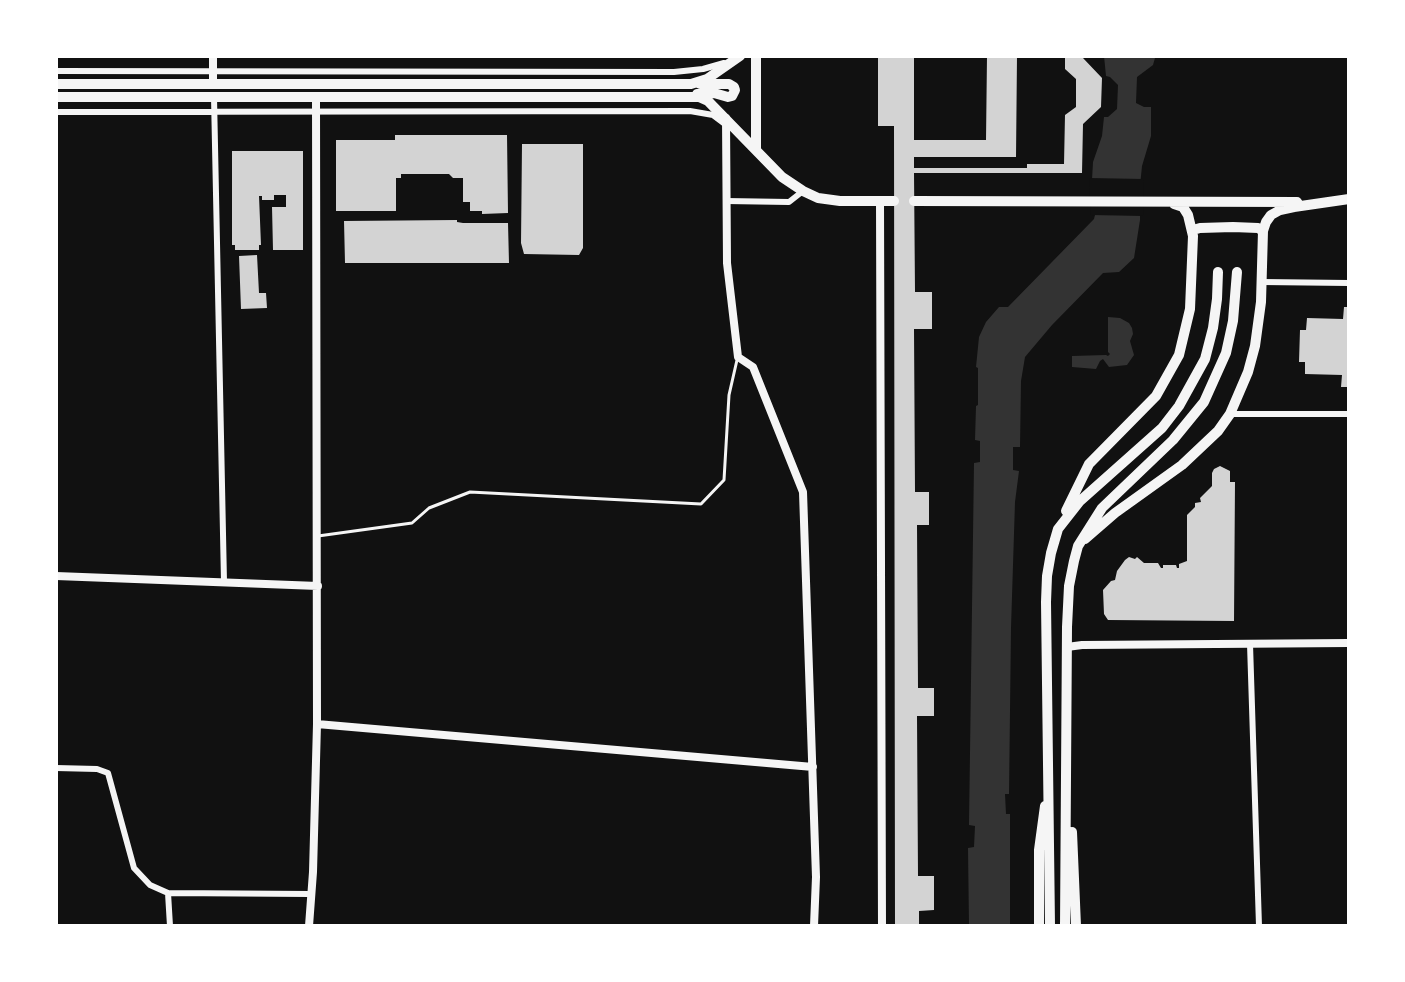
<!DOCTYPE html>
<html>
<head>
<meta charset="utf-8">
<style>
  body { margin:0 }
  #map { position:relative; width:1405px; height:982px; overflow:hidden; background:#111; font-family:"PT Sans Narrow",sans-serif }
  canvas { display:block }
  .frame { position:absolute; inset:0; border:58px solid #fff; pointer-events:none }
</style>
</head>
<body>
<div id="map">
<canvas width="1405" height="982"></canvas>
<div class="frame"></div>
</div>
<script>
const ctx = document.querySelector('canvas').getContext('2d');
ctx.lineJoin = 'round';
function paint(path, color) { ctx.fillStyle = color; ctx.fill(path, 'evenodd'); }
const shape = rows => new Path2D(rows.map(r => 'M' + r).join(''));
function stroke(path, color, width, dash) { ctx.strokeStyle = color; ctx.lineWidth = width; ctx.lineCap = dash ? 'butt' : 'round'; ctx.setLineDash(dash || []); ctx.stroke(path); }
paint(shape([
  [1104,56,1154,56,1155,58,1153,65,1137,77,1136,103,1144,107,1151,107,1151,136,1142,166,1140,186,1140,220,1134,258,1119,272,1103,273,1052,325,1025,357,1021,381,1020,447,1013,447,1013,470,1019,471,1015,502,1011,628,1009,794,1005,794,1006,814,1010,814,1010,926,969,926,968,848,974,847,975,826,969,825,974,463,980,462,980,441,975,440,976,406,978,405,978,368,976,367,979,337,986,322,999,307,1008,307,1094,219,1096,211,1092,180,1093,162,1102,136,1104,117,1108,117,1117,109,1118,85,1110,77,1106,76],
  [1108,317,1120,318,1129,323,1132,328,1133,334,1130,341,1134,355,1127,365,1109,367,1103,359,1100,361,1096,369,1072,367,1072,356,1106,355,1108,356,1110,354,1108,352]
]), '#333');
paint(shape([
  [1089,178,1144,179,1143,216,1091,215]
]), '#111');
paint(shape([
  [878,56,914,56,914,140,986,140,987,56,1017,56,1016,157,914,157,914,168,1027,168,1027,164,1064,164,1065,115,1076,107,1076,79,1065,69,1065,56,1083,56,1083,58,1102,78,1101,107,1083,124,1082,173,914,173,915,292,932,292,932,329,914,329,915,492,929,492,929,525,917,525,918,688,934,688,934,716,917,716,918,876,934,876,934,910,919,911,919,926,895,926,894,126,878,126],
  [395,135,507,135,508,213,482,214,482,211,470,211,470,202,463,202,463,178,453,178,449,174,401,174,401,178,396,178,396,211,336,211,336,140,395,140],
  [522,144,583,144,583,248,579,255,524,254,521,243],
  [232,151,303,151,303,250,273,250,272,207,286,207,286,195,274,195,274,200,262,200,262,196,259,196,261,245,259,245,259,250,235,250,235,245,232,245],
  [457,220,457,222,463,223,508,223,509,263,345,263,344,221],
  [257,255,259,293,266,293,267,308,241,309,239,256],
  [1344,307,1349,307,1349,387,1341,387,1342,375,1305,374,1305,362,1299,362,1300,330,1306,330,1307,318,1343,319],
  [1220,466,1230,471,1230,482,1235,482,1234,621,1108,620,1104,614,1103,590,1111,581,1115,580,1117,571,1125,560,1129,557,1135,559,1137,557,1144,563,1158,563,1161,568,1163,568,1163,565,1176,565,1177,568,1179,568,1179,564,1187,561,1187,515,1195,507,1195,503,1201,502,1200,498,1212,486,1212,473,1214,469]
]), '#d3d3d3');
stroke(shape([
  [318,536,412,523,429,508,470,492,701,504,724,480,729,395,737,360]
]), '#f5f5f5', 3);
stroke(shape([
  [56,71,674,72,703,69,724,63],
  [214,97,224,582],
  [56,112,690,111,713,115,725,124],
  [726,201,789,202,803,191],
  [1262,282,1349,283],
  [1230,414,1349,414],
  [1250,644,1259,926],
  [56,768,97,769,108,773,134,868,150,885,168,893,310,894],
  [168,893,170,926]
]), '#f5f5f5', 6);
stroke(shape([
  [213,56,213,84],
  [726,118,727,263,738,357,753,367,803,492,816,877,814,926],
  [880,201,882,926],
  [56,576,318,586],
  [1067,647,1082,645,1349,643],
  [317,724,813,767],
  [309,926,313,872,317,724,316,98]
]), '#f5f5f5', 8);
stroke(shape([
  [756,56,756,149],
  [56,84,691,84,707,79,740,56],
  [697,94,714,93,728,97,732,96,735,90,734,87,729,84,700,84],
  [56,97,699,97,708,101,782,177,803,191,818,198,840,201,894,201],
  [914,201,1297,202],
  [1193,230,1200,228,1233,227,1258,228,1263,231],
  [1066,511,1089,464,1156,396,1179,355,1190,309,1193,236,1188,215,1183,207,1174,204],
  [1085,539,1115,513,1182,465,1218,431,1230,414,1248,372,1255,346,1261,302,1263,231,1266,222,1271,215,1280,210,1294,207,1349,199],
  [1072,832,1076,926],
  [1039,926,1039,850,1045,806],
  [1050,926,1046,602,1047,576,1051,553,1058,529,1080,501,1162,428,1179,406,1205,359,1213,328,1217,299,1218,272],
  [1065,926,1067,627,1069,586,1074,561,1078,546,1102,508,1173,440,1204,402,1226,353,1233,321,1237,272]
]), '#f5f5f5', 10);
</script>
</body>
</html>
